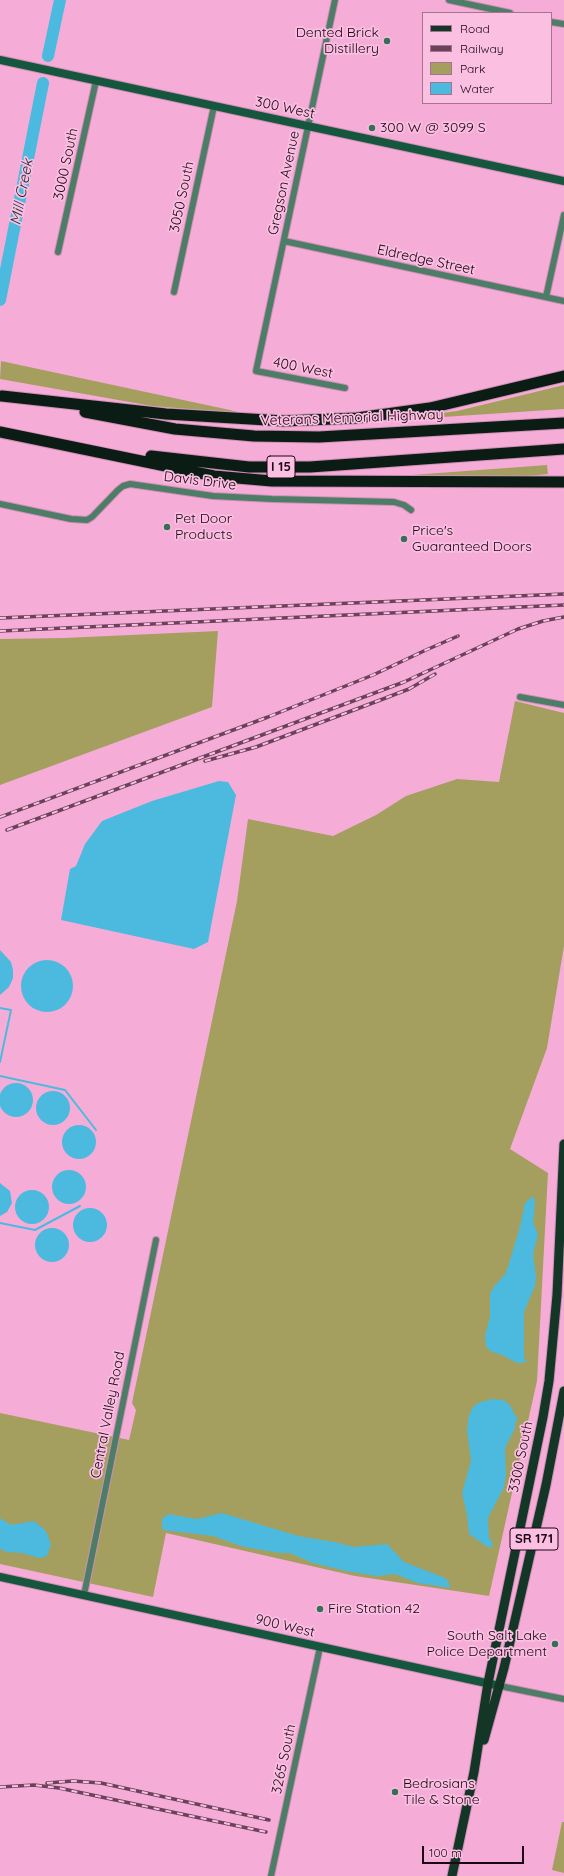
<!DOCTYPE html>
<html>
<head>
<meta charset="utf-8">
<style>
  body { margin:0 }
  #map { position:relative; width:564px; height:1876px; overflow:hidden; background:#f5add8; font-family:Quicksand,sans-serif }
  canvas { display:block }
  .legend { position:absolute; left:422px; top:12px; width:130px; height:92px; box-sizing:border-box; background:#fabfe1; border:1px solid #a2758f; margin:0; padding:5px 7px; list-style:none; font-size:12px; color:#1d0514 }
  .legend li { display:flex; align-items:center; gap:8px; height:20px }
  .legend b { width:20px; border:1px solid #a2758f }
  .scale { position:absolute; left:422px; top:1846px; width:102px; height:18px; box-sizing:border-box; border:2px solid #1d0514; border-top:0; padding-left:5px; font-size:12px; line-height:14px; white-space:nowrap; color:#1d0514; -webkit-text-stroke:3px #fabfe1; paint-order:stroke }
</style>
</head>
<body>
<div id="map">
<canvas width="564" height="1876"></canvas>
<ul class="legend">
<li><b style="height:5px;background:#143627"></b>Road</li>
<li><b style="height:5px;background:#6c425b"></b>Railway</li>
<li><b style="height:11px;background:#a59f5f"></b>Park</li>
<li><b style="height:11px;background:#4bbade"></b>Water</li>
</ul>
<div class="scale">100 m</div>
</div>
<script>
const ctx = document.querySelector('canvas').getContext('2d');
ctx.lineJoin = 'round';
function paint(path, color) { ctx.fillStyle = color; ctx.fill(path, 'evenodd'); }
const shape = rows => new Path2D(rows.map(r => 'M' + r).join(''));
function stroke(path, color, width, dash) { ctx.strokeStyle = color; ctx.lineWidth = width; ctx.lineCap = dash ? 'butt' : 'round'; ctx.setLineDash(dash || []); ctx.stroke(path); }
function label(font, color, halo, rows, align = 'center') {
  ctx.font = font + ' Quicksand,sans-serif'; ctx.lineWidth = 3.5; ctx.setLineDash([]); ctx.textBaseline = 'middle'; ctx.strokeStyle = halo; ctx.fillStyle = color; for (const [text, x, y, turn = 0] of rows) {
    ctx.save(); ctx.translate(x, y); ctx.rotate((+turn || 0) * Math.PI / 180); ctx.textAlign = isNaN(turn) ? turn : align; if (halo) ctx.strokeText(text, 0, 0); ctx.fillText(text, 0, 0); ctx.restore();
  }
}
paint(shape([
  [1,361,230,410,240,413,152,406,0,379],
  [564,385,564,409,428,418,427,415,457,411],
  [547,465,548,474,529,476,398,476],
  [218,631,212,707,0,785,0,639,64,638],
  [515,701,564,713,564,946,547,1048,510,1149,548,1173,537,1381,489,1596,355,1576,166,1533,153,1597,0,1564,0,1413,129,1440,136,1410,132,1403,237,901,248,819,333,836,376,815,406,796,457,779,499,782],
  [562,1822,564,1822,564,1873,552,1870]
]), '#a59f5f');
paint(shape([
  [219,781,228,782,236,795,208,942,194,949,61,920,70,869,76,866,85,844,102,821,152,801],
  [0,950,11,962,13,970,13,978,9,987,0,995],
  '21 986a26 26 0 1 1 52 0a26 26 0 1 1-52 0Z',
  '-1 1100a17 17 0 1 1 34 0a17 17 0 1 1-34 0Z',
  '36 1108a17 17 0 1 1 34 0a17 17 0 1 1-34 0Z',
  '62 1142a17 17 0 1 1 34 0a17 17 0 1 1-34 0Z',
  '52 1187a17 17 0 1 1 34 0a17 17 0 1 1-34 0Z',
  [0,1183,10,1191,12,1203,7,1212,0,1216],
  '15 1207a17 17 0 1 1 34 0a17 17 0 1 1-34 0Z',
  [533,1196,535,1203,533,1222,538,1235,533,1254,536,1276,535,1286,524,1312,524,1358,527,1362,517,1363,502,1355,490,1351,486,1346,485,1336,490,1317,490,1294,493,1288,506,1273,520,1227,525,1203],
  '73 1225a17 17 0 1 1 34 0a17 17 0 1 1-34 0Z',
  '35 1245a17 17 0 1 1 34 0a17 17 0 1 1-34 0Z',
  [492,1399,503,1400,509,1404,518,1420,515,1422,515,1428,505,1448,506,1475,504,1487,488,1518,489,1537,493,1545,489,1548,469,1534,467,1515,462,1493,471,1461,467,1430,469,1415,473,1407,478,1403],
  [222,1513,298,1536,334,1542,354,1547,387,1544,404,1562,445,1578,449,1583,450,1588,418,1583,395,1574,377,1576,346,1571,313,1563,290,1553,280,1553,244,1547,213,1536,163,1530,162,1527,162,1519,168,1514,197,1519],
  [0,1518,11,1525,34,1521,46,1531,51,1544,47,1556,39,1558,22,1553,7,1552,0,1549]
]), '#4bbade');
stroke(shape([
  [0,1008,11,1010,0,1062],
  [0,1076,65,1090,96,1130],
  [0,1223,35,1230,80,1206]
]), '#4bbade', 2);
stroke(shape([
  [48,56,60,0],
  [0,300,43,83]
]), '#4bbade', 12);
const street = shape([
  [335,0,256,371,345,388],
  [449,0,510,13],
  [551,22,564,24],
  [284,241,564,301],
  [58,252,96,81],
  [174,292,214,106],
  [546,297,564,215],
  [0,504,71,519,87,520,92,517,118,490,123,486,130,484,213,496,272,499,394,502,404,505,411,510],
  [520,697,564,705],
  [84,1595,156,1240],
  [500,1686,564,1699],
  [271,1876,320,1647]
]);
const secondary = shape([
  [0,60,564,181],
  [0,1577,500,1686]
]);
const primary = shape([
  [484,1740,504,1668,546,1485,564,1391],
  [452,1876,474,1772,488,1683,543,1417,549,1381,557,1295,564,1144]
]);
const highway = shape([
  [2,396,166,414,284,421,357,418,430,408,564,376],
  [85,412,175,429,254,436,319,437,564,423],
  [0,432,214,476,272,481,564,482],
  [151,456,249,467,310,467,564,449]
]);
stroke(street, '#ce8fb5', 8);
stroke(secondary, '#ce8fb5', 10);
stroke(primary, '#ce8fb5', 11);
stroke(highway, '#ce8fb5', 13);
stroke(street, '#4d7d67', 6);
stroke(secondary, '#16563e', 8);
stroke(primary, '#143627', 9);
stroke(highway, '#0b1c14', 11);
const rail = shape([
  [0,618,564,594],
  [0,631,564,605],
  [205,761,256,747,383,699,409,689,435,674],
  [0,817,268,717,373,675,426,650,458,636],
  [7,830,404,682,518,629,543,621,564,617],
  [47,1783,73,1781,101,1783,269,1820],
  [0,1787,34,1785,59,1788,266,1832]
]);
stroke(rail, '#6c425b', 3.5);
stroke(rail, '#fabfe1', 2, [6]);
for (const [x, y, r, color] of [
  [387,41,4,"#376f56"],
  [372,128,4,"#376f56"],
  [167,527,4,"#376f56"],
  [404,539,4,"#376f56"],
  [320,1609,4,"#376f56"],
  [555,1644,4,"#376f56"],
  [395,1792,4,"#376f56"]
]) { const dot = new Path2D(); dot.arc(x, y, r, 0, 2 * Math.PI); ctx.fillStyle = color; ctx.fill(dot); stroke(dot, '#fabfe1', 1.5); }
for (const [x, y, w] of [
  [281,467,28],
  [534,1539,48]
]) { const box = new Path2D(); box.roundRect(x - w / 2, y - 11, w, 22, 3); ctx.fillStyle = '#fabfe1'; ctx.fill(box); stroke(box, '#1d0514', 1); }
label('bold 13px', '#1d0514', null, [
  ["I 15",281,467],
  ["SR 171",534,1539]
]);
label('14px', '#1d0514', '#fabfe1', [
  ["Dented Brick",379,33,"right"],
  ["Distillery",379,49,"right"],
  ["300 W @ 3099 S",380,128],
  ["Pet Door",175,519],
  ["Products",175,535],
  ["Price's",412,531],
  ["Guaranteed Doors",412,547],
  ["Fire Station 42",328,1609],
  ["South Salt Lake",547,1636,"right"],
  ["Police Department",547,1652,"right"],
  ["Bedrosians",403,1784],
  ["Tile & Stone",403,1800]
], 'left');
label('14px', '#1d0514', '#fabfe1', [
  ["300 West",285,108,12],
  ["3000 South",66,164,-78],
  ["Gregson Avenue",284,183,-78],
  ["3050 South",182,197,-78],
  ["Eldredge Street",426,260,12],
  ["400 West",303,368,11],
  ["Veterans Memorial Highway",352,418,-2],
  ["Davis Drive",200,481,7],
  ["Central Valley Road",108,1415,-79],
  ["3300 South",521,1457,-78],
  ["900 West",285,1626,13],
  ["3265 South",284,1759,-78]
]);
label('italic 15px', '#162e37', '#fabfe1', [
  ["Mill Creek",22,192,-79]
]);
</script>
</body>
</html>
